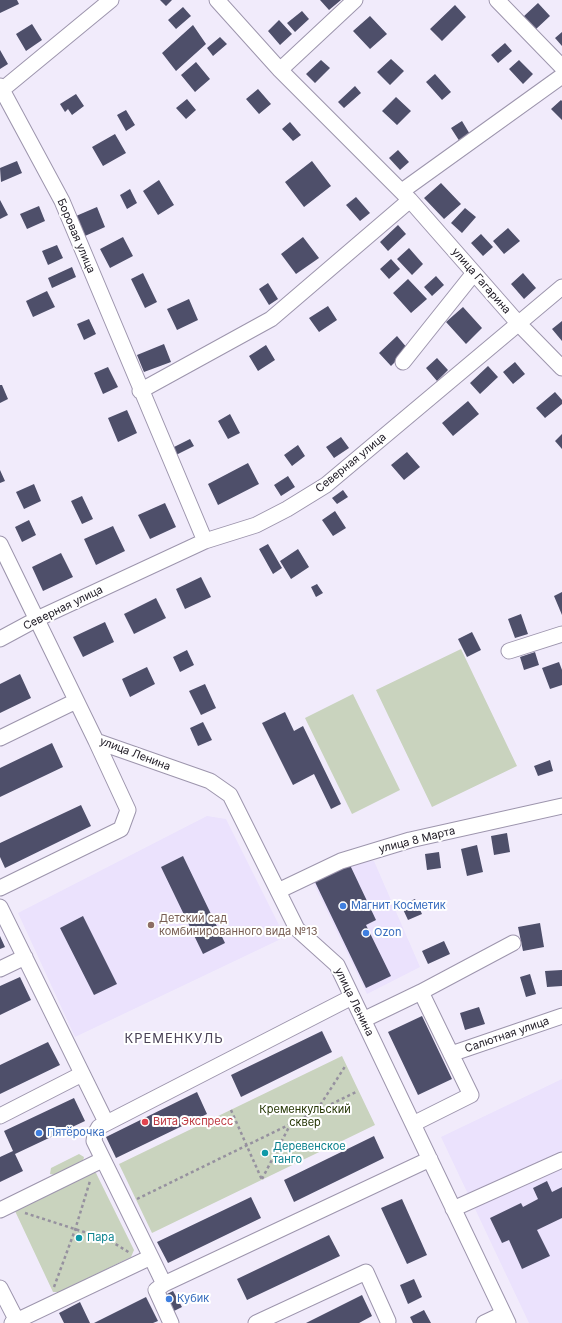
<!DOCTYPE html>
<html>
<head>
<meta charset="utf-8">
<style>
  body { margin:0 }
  canvas { display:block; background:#f1ebfb }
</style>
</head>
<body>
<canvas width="562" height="1323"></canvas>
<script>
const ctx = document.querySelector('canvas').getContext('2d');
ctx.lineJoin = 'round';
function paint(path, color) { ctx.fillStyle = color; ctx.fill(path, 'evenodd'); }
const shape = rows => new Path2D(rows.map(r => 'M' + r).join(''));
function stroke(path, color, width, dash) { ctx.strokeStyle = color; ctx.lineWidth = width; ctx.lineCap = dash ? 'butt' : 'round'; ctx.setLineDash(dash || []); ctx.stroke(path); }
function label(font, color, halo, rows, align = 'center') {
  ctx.font = font + ' Inter,sans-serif'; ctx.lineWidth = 4; ctx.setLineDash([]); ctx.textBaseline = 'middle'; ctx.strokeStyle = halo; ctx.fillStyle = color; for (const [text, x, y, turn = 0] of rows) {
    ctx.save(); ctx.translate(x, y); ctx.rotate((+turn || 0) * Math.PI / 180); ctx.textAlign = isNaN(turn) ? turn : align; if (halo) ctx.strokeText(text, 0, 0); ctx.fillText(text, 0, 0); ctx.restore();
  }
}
paint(shape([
  [207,816,226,819,285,937,75,1037,18,913],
  [374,861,420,967,367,994,313,882,350,863],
  [562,1079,562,1323,529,1323,441,1137]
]), '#ebe2fd');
paint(shape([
  [461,649,517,766,432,807,376,690],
  [353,694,400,790,352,814,305,718],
  [342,1056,375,1125,152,1233,119,1164],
  [79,1154,84,1157,83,1161,55,1175,50,1174,51,1168],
  [90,1170,96,1173,134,1250,131,1257,60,1292,53,1292,15,1211,18,1204]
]), '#c9d3be');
paint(shape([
  [0,0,17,0,19,4,0,13],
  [160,0,172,0,166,6],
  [320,0,341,0,329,10],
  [538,3,550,16,535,30,523,17],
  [455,5,466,17,442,41,430,29],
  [183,7,191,16,176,29,168,20],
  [302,11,309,19,295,32,287,23],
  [370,16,387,34,370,49,353,31],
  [279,20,292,34,280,45,268,31],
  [32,24,42,40,26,51,16,34],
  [193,25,206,44,176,71,162,53],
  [562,32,562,46,555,38],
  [220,37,227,44,213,56,207,48],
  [505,43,512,51,498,63,491,55],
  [0,50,8,64,0,69],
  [391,59,404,71,390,85,377,72],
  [321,60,330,68,315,83,306,74],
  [519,60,533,74,523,84,509,69],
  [196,62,210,79,195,92,181,75],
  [435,74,451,92,442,100,426,82],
  [355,86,361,93,344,108,338,102],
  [258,89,271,104,259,114,246,99],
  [76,94,84,106,72,115,68,109,65,112,60,104],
  [396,97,411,111,397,125,382,111],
  [187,99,196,110,186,119,176,108],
  [561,100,562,101,562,120,551,109],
  [126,110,135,125,126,131,117,115],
  [462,121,471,136,460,142,451,128],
  [290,122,301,135,293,141,282,129],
  [115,134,126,153,103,166,92,147],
  [398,150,409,162,400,170,389,158],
  [17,161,22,173,1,182,0,168],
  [312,161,331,186,304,207,285,182],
  [159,180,174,205,158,215,143,191],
  [441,183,461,204,444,219,424,198],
  [130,189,137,203,127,209,120,195],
  [356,197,370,213,360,221,346,205],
  [0,200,8,215,0,219],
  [39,206,45,221,27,229,20,214],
  [97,207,105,227,85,236,76,216],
  [465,208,476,217,462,233,451,223],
  [398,225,406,234,388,251,380,242],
  [508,228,520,241,504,254,493,241],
  [481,234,493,247,483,256,471,243],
  [123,237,133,256,110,268,100,249],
  [303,237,319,258,296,274,281,254],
  [57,245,63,258,48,265,42,251],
  [409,248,423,264,412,275,397,259],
  [391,259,400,269,389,279,380,269],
  [72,267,76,277,52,288,48,278],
  [143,273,157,302,145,308,131,279],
  [523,273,536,288,524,299,511,284],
  [436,276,444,285,432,296,424,287],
  [408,279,427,299,411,313,393,293],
  [268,283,278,299,269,305,259,289],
  [47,291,55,307,33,317,26,301],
  [189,299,198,320,177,330,167,309],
  [328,306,337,320,319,332,309,318],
  [463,307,482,328,466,344,446,322],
  [89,319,96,334,84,340,77,324],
  [562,321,562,341,552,329],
  [397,336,408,349,391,366,379,353],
  [164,344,171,362,144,372,137,355],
  [266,345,275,360,258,371,249,356],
  [437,358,448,370,437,381,426,368],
  [515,362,525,374,513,384,503,372],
  [488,366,498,377,480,394,470,383],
  [108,367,118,387,103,394,94,373],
  [0,385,2,385,8,399,0,403],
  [555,392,562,400,562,404,545,418,536,408],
  [468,401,479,414,453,436,442,423],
  [127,410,137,433,118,442,108,418],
  [230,414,240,433,228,439,218,421],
  [562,434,562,449,555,441],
  [341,437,349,448,334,458,326,447],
  [190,439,194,446,174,456,170,449],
  [298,445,305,456,292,466,284,455],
  [407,452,420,467,404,480,391,465],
  [248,463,259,484,218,505,208,484],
  [0,470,5,481,0,483],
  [288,476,295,487,281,496,274,485],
  [34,484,41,501,24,509,16,492],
  [343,490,348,497,337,504,332,498],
  [82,496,93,519,82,524,71,501],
  [165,503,176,527,150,539,138,515],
  [335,511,346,528,333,536,322,520],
  [29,520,36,535,22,542,15,527],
  [113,526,125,551,96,565,84,539],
  [268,544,282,568,273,574,259,549],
  [298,549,309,567,291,579,280,561],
  [61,553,73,577,43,591,32,567],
  [201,577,211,597,185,609,176,589],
  [317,584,323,593,316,597,311,587],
  [562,592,562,615,554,596],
  [156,598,166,618,134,634,124,614],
  [521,614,528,634,515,638,508,619],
  [105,622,114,642,83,657,73,637],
  [472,632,481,650,467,657,458,639],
  [187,650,194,665,180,672,173,657],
  [535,652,539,665,524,670,520,657],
  [559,662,562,670,562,685,550,689,542,668],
  [147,667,155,684,130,697,122,679],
  [20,674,31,698,0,713,0,684],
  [205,684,216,708,201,715,189,691],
  [285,712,294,731,303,726,341,804,331,809,314,774,293,785,262,723],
  [203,722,212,740,198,746,190,728],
  [52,743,63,767,0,797,0,768],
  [550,760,553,771,538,776,534,766],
  [81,805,91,826,5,868,0,857,0,843],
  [507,833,510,852,494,855,491,836],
  [477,845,483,872,467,876,461,849],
  [439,852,441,868,427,870,425,854],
  [183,856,225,943,203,954,161,867],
  [350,865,376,920,366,925,391,976,366,988,315,882],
  [415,899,422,914,408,920,401,905],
  [83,916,117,984,94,995,60,928],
  [540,923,544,947,523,951,518,927],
  [0,936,5,947,0,949],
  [444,941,450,954,428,964,422,951],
  [562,970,562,986,547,987,545,971],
  [530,974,536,994,526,997,520,977],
  [20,977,31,1000,0,1015,0,986],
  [479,1007,485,1024,465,1030,460,1013],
  [422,1016,452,1079,418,1095,388,1032],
  [322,1031,332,1052,241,1097,231,1075],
  [48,1042,60,1065,0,1094,0,1065],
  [197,1092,207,1114,116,1158,106,1137],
  [74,1098,85,1121,15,1154,23,1171,0,1182,0,1157,13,1151,4,1131],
  [374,1136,384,1158,294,1202,284,1180],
  [547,1181,552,1192,562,1187,562,1218,537,1230,550,1256,522,1269,509,1240,502,1243,490,1218,521,1203,523,1207,538,1199,533,1188],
  [251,1197,261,1218,168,1263,157,1242],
  [402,1199,427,1255,407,1264,381,1208],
  [329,1235,340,1256,247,1300,237,1279],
  [414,1279,422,1297,408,1304,400,1285],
  [173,1291,182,1307,170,1313,161,1297],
  [362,1295,372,1316,359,1323,306,1323],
  [146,1297,158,1321,153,1323,94,1323],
  [80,1302,90,1323,64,1323,59,1313],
  [424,1310,431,1323,413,1323,410,1317]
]), '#4e4f6a');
const minor = shape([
  [217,0,280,70,410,200,518,323,562,368],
  [497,0,562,67],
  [280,70,355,0],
  [0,86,62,201,205,541],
  [3,89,111,0],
  [402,191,562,76],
  [403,362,474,273],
  [140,391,271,319,410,200],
  [0,544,96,741,210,781,230,795,297,929,337,965,508,1323],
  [0,639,37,619,205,541,256,525,287,509,326,485,562,287],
  [509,651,562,634],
  [0,738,76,701],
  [0,888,121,829,128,810,96,741],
  [278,891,341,861,410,840,562,806],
  [0,907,106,1122],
  [0,969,25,957],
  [421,992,513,943],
  [363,1020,421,992,471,1095,413,1124],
  [451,1054,562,1016],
  [0,1116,82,1074],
  [453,1209,562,1160],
  [0,1210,102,1160],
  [151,1257,94,1141,95,1134,99,1127,352,997],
  [164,1284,156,1290,171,1323],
  [0,1288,18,1323],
  [12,1323,151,1257,164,1284,430,1159],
  [256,1323,366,1272,388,1321],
  [484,1323,503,1314]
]);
stroke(minor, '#9d95ad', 17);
stroke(shape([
  [231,1110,262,1180],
  [317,1110,346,1065],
  [262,1179,290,1125],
  [137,1199,358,1091],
  [25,1213,109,1240,130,1253],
  [54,1287,75,1230,90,1181]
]), '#96919f', 2.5, [3, 3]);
stroke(minor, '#fff', 15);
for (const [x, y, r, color] of [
  [343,906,4,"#3f7fe0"],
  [151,925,4,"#8d6e63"],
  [366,933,4,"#3f7fe0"],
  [145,1122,4,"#e0444e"],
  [39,1133,4,"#3f7fe0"],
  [265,1153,4,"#0f9aa8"],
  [79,1238,4,"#0f9aa8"],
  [169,1299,4,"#3f7fe0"]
]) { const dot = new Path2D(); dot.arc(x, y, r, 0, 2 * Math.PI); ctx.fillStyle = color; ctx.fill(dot); stroke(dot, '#fff', 1.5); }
label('11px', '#24202a', '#fff', [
  ["Боровая улица",76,236,67],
  ["улица Гагарина",481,281,49],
  ["Северная улица",351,463,-39],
  ["Северная улица",63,608,-26],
  ["улица Ленина",135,754,21],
  ["улица 8 Марта",417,840,-14],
  ["улица Ленина",354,1002,64],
  ["Салютная улица",507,1035,-19]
]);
label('11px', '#366cbe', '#fff', [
  ["Магнит Косметик",351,906],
  ["Ozon",374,933],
  ["Пятёрочка",47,1133],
  ["Кубик",177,1299]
], 'left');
label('11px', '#785e54', '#fff', [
  ["Детский сад",159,919],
  ["комбинированного вида №13",159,932]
], 'left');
label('11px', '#263705', '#fff', [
  ["Кременкульский",305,1110],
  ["сквер",305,1123]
]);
label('11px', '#be3a42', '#fff', [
  ["Вита Экспресс",153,1122]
], 'left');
label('11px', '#0d838f', '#fff', [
  ["Деревенское",273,1147],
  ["танго",273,1160],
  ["Пара",87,1238]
], 'left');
ctx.letterSpacing = '1px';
label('13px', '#494156', '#fff', [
  ["КРЕМЕНКУЛЬ",174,1039]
]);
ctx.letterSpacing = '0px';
</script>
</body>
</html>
